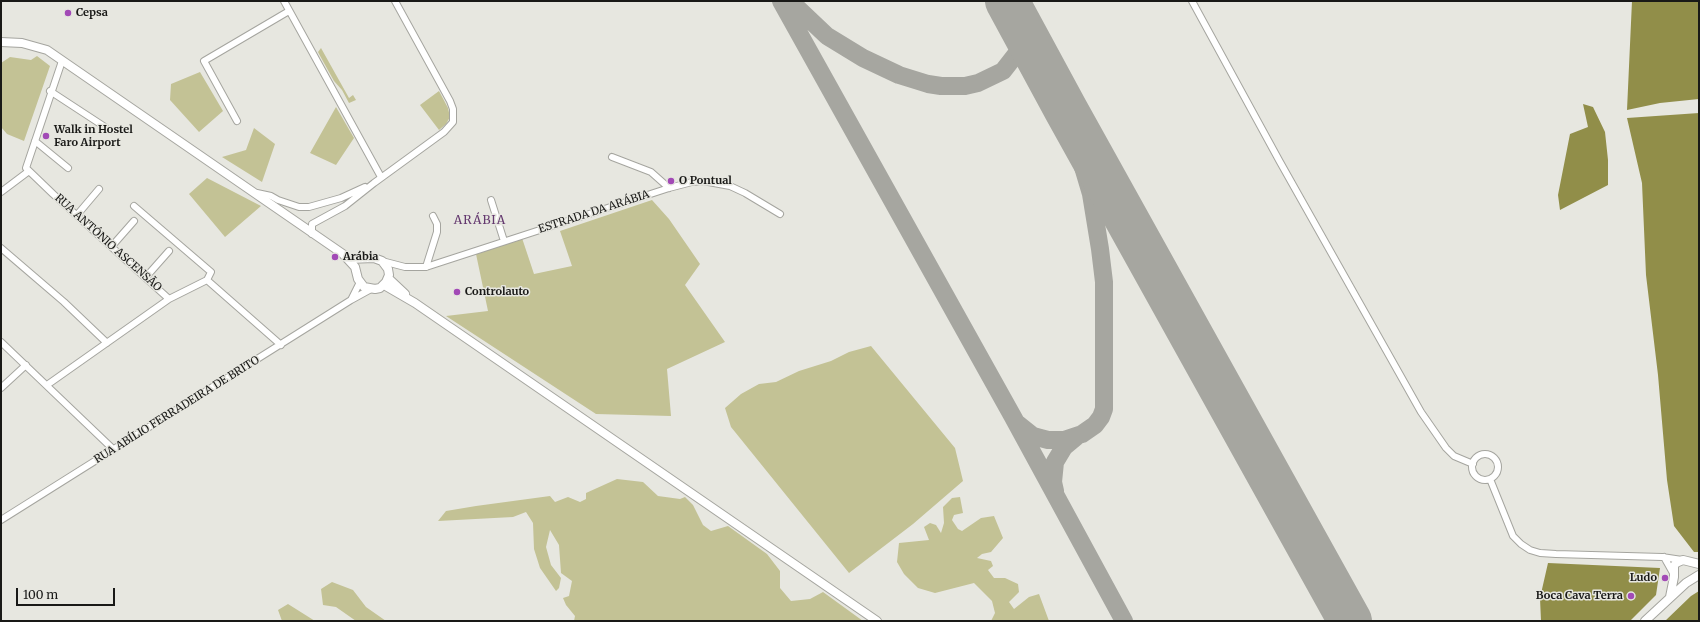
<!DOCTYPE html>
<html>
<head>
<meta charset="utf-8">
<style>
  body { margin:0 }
  #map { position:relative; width:1700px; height:622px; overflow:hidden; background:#e7e7e0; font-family:Merriweather,serif }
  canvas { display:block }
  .frame { position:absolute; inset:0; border:2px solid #191917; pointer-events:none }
  .scale { position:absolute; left:16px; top:588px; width:99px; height:18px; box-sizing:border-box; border:2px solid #191917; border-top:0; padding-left:5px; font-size:12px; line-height:14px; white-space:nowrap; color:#191917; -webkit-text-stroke:3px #e7e7e0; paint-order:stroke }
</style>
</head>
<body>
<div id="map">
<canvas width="1700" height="622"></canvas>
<div class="frame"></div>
<div class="scale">100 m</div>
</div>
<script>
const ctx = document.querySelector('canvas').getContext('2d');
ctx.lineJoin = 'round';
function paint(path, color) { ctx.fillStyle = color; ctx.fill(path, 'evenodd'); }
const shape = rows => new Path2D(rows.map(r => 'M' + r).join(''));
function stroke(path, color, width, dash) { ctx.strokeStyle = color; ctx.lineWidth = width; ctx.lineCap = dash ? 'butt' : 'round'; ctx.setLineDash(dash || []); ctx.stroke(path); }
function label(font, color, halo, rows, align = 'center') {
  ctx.font = font + ' Merriweather,serif'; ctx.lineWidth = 3; ctx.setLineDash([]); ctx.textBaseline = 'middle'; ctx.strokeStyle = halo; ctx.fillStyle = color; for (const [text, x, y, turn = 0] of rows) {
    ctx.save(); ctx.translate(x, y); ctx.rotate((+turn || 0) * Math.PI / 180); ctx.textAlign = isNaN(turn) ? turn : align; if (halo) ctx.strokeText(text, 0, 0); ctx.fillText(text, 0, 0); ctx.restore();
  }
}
paint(shape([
  [321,48,349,98,353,95,356,100,349,103,342,90,334,81,319,54,318,52],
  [37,56,50,66,24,141,7,134,1,127,1,63,10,57,31,60],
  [200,72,223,111,199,132,170,100,171,84],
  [439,91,448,108,450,117,446,124,439,130,420,105],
  [336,107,354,138,336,165,310,153],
  [254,128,275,144,262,182,222,157,246,150],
  [207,178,261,206,225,237,189,194],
  [652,200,669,219,700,264,685,285,725,342,667,369,671,416,596,414,446,316,488,311,476,254,522,238,534,274,572,266,560,231],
  [871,346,955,448,963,481,913,524,849,573,731,427,725,408,741,394,759,384,776,382,799,371,831,361,849,352],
  [617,479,643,482,658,496,680,499,685,497,693,505,703,525,711,531,728,526,767,554,780,571,780,588,791,601,810,599,823,592,863,621,574,621,575,616,566,605,563,598,569,596,572,581,561,573,559,545,550,530,546,547,551,565,561,578,559,588,556,591,540,568,534,549,533,523,526,512,513,517,438,521,446,511,476,506,550,496,555,502,568,497,580,502,586,499,586,493],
  [960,497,963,513,954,515,952,520,958,529,962,531,981,518,994,516,1003,538,991,552,982,554,977,558,991,561,993,566,988,570,994,578,1005,578,1018,584,1019,592,1009,602,1014,609,1029,597,1039,594,1049,621,991,621,995,613,992,601,974,583,935,593,918,588,904,574,897,562,899,543,929,540,924,527,930,523,936,525,941,533,944,523,943,507,952,498],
  [332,582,353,590,366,607,386,621,356,621,336,607,323,605,321,589],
  [288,604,315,621,282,621,278,610]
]), '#c3c295');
paint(shape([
  [1632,1,1699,1,1699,99,1660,103,1627,110],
  [1583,104,1593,107,1605,132,1608,160,1608,185,1560,210,1558,195,1570,134,1588,127],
  [1699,113,1699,552,1694,552,1674,526,1667,480,1658,375,1646,275,1642,183,1627,118],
  [1548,563,1660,568,1656,595,1630,621,1541,621,1540,598],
  [1699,591,1699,621,1665,621,1691,596]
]), '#918e49');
stroke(shape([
  [781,1,1013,417,1124,621],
  [790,1,827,36,863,58,899,75,928,84,941,86,965,86,978,83,1003,71,1017,53,1020,42,1017,19],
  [1018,424,1033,436,1048,440,1064,440,1082,434,1095,425,1101,417,1104,409,1104,282,1100,249,1091,194,1066,110],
  [1055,491,1053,482,1055,462,1064,447,1076,437],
  [1339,621,1341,614,1339,601]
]), '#a6a6a0', 18);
stroke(shape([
  [1007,1,1066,110,1350,621]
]), '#a6a6a0', 44);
const minor = shape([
  [284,1,381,177],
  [1192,1,1280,162,1421,412,1446,448,1454,456,1473,464],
  [62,61,26,168,53,194,169,299,207,280,281,345],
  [50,91,105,127],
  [237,121,204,61,289,11],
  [35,141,68,168],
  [612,157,651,172,669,188],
  [1,192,29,171],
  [257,193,271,196,278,200,299,207,309,207,341,198,365,187],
  [491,200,504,241],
  [134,206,211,272,207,280],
  [77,215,99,189],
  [312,234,312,224,345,206,374,183,444,132,453,122,453,109,450,101,395,1],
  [112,246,134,221],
  [1,248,64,302,107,343],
  [382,261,405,267,426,267,669,188,692,182,703,181,730,186,745,193,780,214],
  [426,267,437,232,437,224,433,216],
  [146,277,169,251],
  [351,300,360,282],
  [1,342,114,450],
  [47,385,169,299],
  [1,388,26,365],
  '1472 467a13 13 0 1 1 26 0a13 13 0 1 1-26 0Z',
  [1490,479,1513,536,1521,544,1530,550,1540,553,1556,554,1662,557,1682,560],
  [1,520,351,300,371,289],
  [1664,557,1673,573]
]);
const tertiary = shape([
  [1,42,22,43,47,50,343,254,355,267,358,279,364,287,375,289,380,288,386,282,389,275,388,269,382,261,374,258,348,259],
  [388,278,405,294],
  [384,285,415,303,877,621],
  [1670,597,1674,577,1674,566,1676,563,1683,560,1699,564],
  [1645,621,1686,583,1699,575]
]);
stroke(minor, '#a5a59f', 8);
stroke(tertiary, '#a5a59f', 10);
stroke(minor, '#fff', 6);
stroke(tertiary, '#fff', 8);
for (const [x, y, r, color] of [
  [68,13,4,"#a24ab6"],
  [46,136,4,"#a24ab6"],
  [671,181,4,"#a24ab6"],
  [335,257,4,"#a24ab6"],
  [457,292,4,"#a24ab6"],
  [1665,578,4,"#a24ab6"],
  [1631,596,4,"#a24ab6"]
]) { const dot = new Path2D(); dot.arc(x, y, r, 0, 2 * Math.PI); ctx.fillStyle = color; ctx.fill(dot); stroke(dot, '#e7e7e0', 1.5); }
label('bold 11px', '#191917', '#e7e7e0', [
  ["Cepsa",76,13],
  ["Walk in Hostel",54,130],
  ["Faro Airport",54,143],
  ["O Pontual",679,181],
  ["Arábia",343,257],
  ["Controlauto",465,292],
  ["Ludo",1657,578,"right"],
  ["Boca Cava Terra",1623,596,"right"]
], 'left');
label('11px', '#191917', '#e7e7e0', [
  ["ESTRADA DA ARÁBIA",594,212,-18],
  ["RUA ANTÓNIO ASCENSÃO",108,243,42],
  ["RUA ABÍLIO FERRADEIRA DE BRITO",177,410,-32]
]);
ctx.letterSpacing = '1px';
label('12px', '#64396f', '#e7e7e0', [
  ["ARÁBIA",480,221]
]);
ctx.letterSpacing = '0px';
</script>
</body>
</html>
